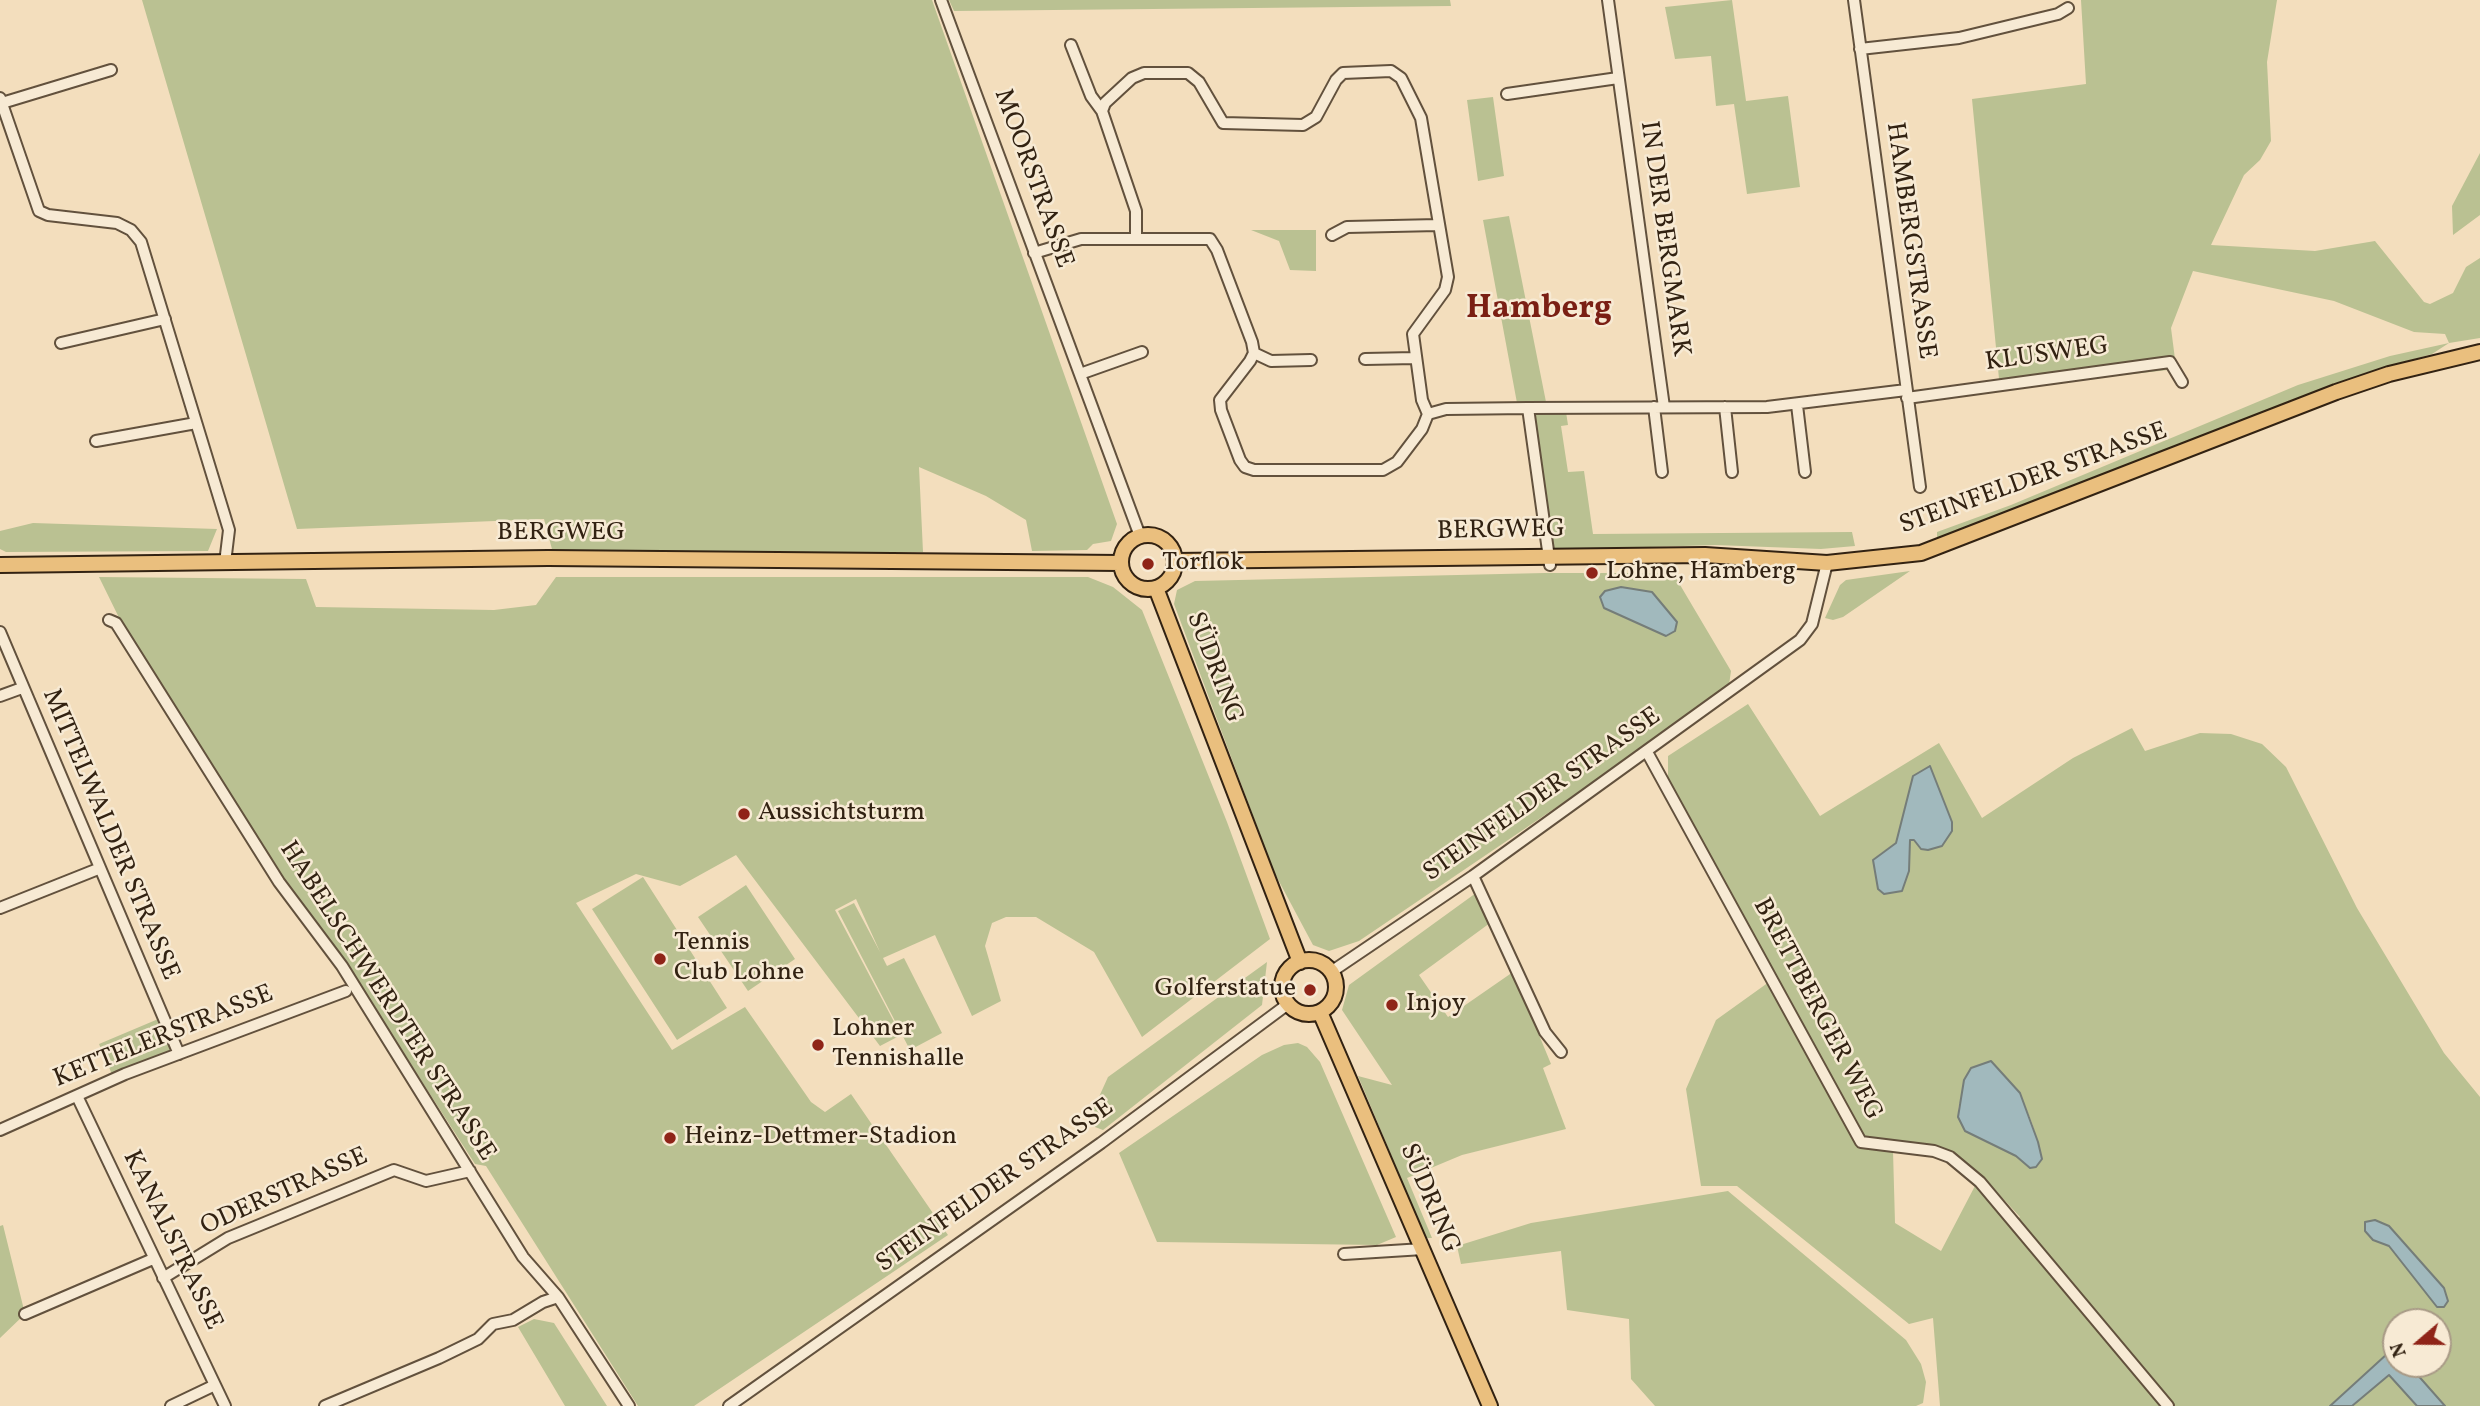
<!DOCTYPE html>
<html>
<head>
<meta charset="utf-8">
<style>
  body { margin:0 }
  #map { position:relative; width:2480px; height:1406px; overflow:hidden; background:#f3debd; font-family:Vollkorn,serif }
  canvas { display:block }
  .north { position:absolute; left:2382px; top:1308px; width:70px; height:70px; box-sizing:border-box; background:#f7ead4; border:2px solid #a89a86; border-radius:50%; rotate:250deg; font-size:19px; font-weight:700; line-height:28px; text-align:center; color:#322212 }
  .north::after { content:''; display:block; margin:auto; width:24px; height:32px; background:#8f2418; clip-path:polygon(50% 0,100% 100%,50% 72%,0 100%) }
</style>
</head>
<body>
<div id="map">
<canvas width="2480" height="1406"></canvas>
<div class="north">N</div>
</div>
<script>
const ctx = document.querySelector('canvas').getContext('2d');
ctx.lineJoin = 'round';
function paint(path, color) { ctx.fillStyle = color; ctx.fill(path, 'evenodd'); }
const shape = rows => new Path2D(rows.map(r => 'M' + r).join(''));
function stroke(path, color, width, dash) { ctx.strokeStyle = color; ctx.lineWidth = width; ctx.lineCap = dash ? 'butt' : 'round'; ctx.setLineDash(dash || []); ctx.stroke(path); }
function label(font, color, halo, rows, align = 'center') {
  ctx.font = font + ' Vollkorn,serif'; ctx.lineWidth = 5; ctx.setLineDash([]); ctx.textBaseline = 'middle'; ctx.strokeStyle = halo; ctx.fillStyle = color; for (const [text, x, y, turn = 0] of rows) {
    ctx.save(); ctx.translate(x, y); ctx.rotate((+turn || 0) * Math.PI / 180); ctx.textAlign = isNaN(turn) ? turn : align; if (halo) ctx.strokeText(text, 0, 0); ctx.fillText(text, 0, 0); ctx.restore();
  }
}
paint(shape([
  [142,0,932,0,1117,524,1111,541,1093,544,1087,550,1032,551,1026,520,986,496,919,467,923,552,553,553,544,519,297,529],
  [949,0,1450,0,1451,6,954,11],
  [1732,0,1746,101,1788,96,1800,187,1747,194,1734,104,1716,106,1711,56,1675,59,1665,7],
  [2081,0,2277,0,2267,62,2271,141,2260,160,2244,175,2211,245,2315,251,2375,241,2424,302,2430,304,2453,293,2466,267,2480,258,2480,338,2449,343,2432,354,2365,373,2037,504,1937,538,1937,532,2011,505,2298,385,2390,356,2449,343,2445,334,2414,332,2334,301,2193,271,2171,328,2175,359,2168,370,2000,389,1972,99,2086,84],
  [1493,97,1504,176,1478,181,1467,100],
  [2480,153,2480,215,2453,235,2452,206],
  [1509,216,1548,412,1566,412,1568,425,1561,426,1568,472,1584,471,1593,534,1852,532,1855,546,1821,549,1715,545,1553,550,1532,405,1517,403,1483,220],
  [1251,230,1316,230,1316,271,1290,270,1279,241],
  [33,523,217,529,208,551,6,552,0,549,0,531],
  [1910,571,1843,617,1833,620,1825,618,1840,585,1846,580],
  [1545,573,1673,573,1731,671,1729,685,1635,754,1359,941,1329,951,1313,945,1274,872,1174,604,1177,590,1195,581],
  [99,577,306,579,316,607,494,610,536,605,556,577,1088,577,1113,587,1142,610,1227,822,1270,939,1142,1037,1094,952,1036,917,1006,917,992,923,985,946,1001,1001,972,1016,935,935,883,958,887,966,904,958,942,1033,910,1050,838,911,854,903,880,952,856,899,835,910,901,1035,880,1046,736,855,680,886,636,874,576,903,672,1050,745,1007,811,1102,825,1112,851,1094,948,1235,694,1406,638,1406,486,1166,475,1164,337,950,279,875,129,638],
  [1748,704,1820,816,1939,743,1982,818,2073,758,2132,728,2145,751,2200,733,2231,734,2262,744,2286,767,2357,908,2444,1053,2480,1097,2480,1406,1940,1406,1933,1318,1909,1324,1737,1186,1701,1186,1686,1089,1716,1020,1769,982,1859,1147,1893,1151,1895,1223,1941,1251,1976,1184,2011,1224,2020,1217,1984,1178,1952,1152,1935,1146,1864,1137,1668,778,1668,756],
  [1930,766,1952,822,1921,849,1914,840,1910,840,1909,863,1880,854,1896,843,1913,776],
  [1991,1061,2020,1093,2032,1123,2038,1142,2030,1168,2016,1156,1966,1131,1958,1116,1959,1104],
  [2396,1322,2438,1322,2438,1364,2396,1364],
  [643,877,727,1008,677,1040,592,909],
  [746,885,795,959,748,991,698,917],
  [1476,893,1490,923,1419,975,1448,1017,1513,972,1551,1064,1543,1068,1566,1129,1462,1155,1407,1178,1432,1238,1426,1238,1358,1076,1392,1085,1342,1010,1349,985],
  [1267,962,1262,1005,1103,1130,1095,1127,1093,1110,1108,1077],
  [163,1017,179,1054,114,1079,99,1044],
  [1298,1043,1307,1047,1320,1062,1396,1237,1377,1245,1157,1242,1119,1153,1262,1055,1284,1045],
  [1728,1191,1906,1340,1921,1364,1926,1382,1923,1403,1916,1406,1655,1406,1631,1379,1629,1319,1567,1310,1561,1251,1461,1264,1457,1246,1531,1223],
  [3,1225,25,1314,0,1338,0,1226],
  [534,1319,554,1323,607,1406,565,1406,518,1327]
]), '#bac192');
const water = shape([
  [1621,587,1652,592,1677,622,1675,631,1666,636,1604,608,1600,597,1605,591,1621,587],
  [1930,766,1952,822,1952,831,1942,846,1928,850,1921,849,1914,840,1910,840,1909,871,1902,891,1884,894,1878,889,1873,860,1896,843,1913,776,1930,766],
  [1991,1061,2020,1093,2038,1142,2042,1159,2036,1167,2030,1168,2016,1156,1965,1131,1958,1117,1964,1080,1971,1068,1991,1061],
  [2375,1220,2389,1226,2444,1288,2448,1301,2444,1307,2437,1307,2389,1246,2373,1240,2365,1231,2365,1222,2375,1220],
  [2395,1353,2396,1364,2408,1364,2445,1406,2417,1406,2389,1375,2352,1406,2330,1406,2387,1354,2395,1353]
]);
paint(water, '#a1b9bd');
stroke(water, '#757d79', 2);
const minor = shape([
  [941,0,1140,536],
  [1608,0,1664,407],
  [1854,0,1920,487],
  [1071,45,1091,96,1102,111],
  [1860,49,1959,38,2058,14,2068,8],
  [1507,94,1618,78],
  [0,98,39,211,48,215,117,223,131,230,141,242,229,530,225,563],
  [2,103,111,70],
  [1332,235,1347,227,1438,225],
  [1136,238,1136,211,1102,111,1105,103,1132,78,1144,73,1188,73,1199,82,1223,123,1303,125,1316,117,1336,80,1343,73,1391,71,1401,78,1421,118,1448,277,1445,290,1413,334,1422,400,1428,414],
  [1034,253,1081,239,1210,239,1217,250,1252,342,1254,353,1250,361,1220,400,1221,410,1240,460,1245,467,1254,470,1383,470,1397,462,1422,429,1428,414,1446,409,1528,408,1550,565],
  [61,343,165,319],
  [1254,353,1271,361,1311,360],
  [1365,359,1415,358],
  [1080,374,1142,352],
  [1907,398,2170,362,2182,382],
  [1797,405,1805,472],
  [1654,407,1662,472],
  [1725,407,1732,472],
  [1528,408,1767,407,1906,390],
  [96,441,196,423],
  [109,620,116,623,279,882,342,966,523,1257,558,1297,629,1406],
  [0,632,179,1054],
  [0,696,22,688],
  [1647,752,1861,1142,1934,1151,1950,1157,1980,1182,2168,1406],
  [1473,876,1545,1032,1561,1052],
  [0,908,98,869],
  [1331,972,1473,876,1800,640,1812,624,1827,563],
  [77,1096,225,1406],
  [0,1130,125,1074,346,991],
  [1344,1254,1423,1249],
  [163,1278,228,1238,394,1170,426,1181,470,1171],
  [25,1314,153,1259],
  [171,1406,215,1385],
  [325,1406,439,1358,478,1339,493,1324,513,1320,543,1302,558,1297],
  [729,1406,1101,1143,1288,1004]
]);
const major = shape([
  '1121 562a27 27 0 1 1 54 0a27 27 0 1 1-54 0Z',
  [1175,561,1705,555,1827,563,1921,553,2336,392,2389,374,2480,352],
  [0,565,548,558,1121,563],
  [1156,588,1300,962],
  '1282 987a27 27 0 1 1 54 0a27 27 0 1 1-54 0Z',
  [1320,1012,1490,1406]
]);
stroke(minor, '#62513d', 14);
stroke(major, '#322212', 18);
stroke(minor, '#f7ead4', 10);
stroke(major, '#eabf7e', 14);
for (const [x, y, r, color] of [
  [1148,564,7,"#8f2418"],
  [1592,573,7,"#8f2418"],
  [744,814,7,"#8f2418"],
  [660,959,7,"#8f2418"],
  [1310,990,7,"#8f2418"],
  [1392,1005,7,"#8f2418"],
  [818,1045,7,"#8f2418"],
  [670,1138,7,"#8f2418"]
]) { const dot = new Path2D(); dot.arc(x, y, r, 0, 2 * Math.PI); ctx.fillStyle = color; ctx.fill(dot); stroke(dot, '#f7ead4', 2.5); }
label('26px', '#322212', '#f7ead4', [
  ["MOORSTRASSE",1032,179,70],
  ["IN DER BERGMARK",1663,239,82],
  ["HAMBERGSTRASSE",1909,241,82],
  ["KLUSWEG",2047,356,-8],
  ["STEINFELDER STRASSE",2034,480,-20],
  ["BERGWEG",1501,532,-1],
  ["BERGWEG",561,534],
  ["SÜDRING",1213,668,69],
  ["STEINFELDER STRASSE",1543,796,-35],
  ["MITTELWALDER STRASSE",109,835,67],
  ["HABELSCHWERDTER STRASSE",386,1002,57],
  ["BRETTBERGER WEG",1816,1010,62],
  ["KETTELERSTRASSE",164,1038,-22],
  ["STEINFELDER STRASSE",996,1187,-35],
  ["ODERSTRASSE",285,1193,-24],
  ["SÜDRING",1428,1199,67],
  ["KANALSTRASSE",171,1241,64]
]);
label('26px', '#322212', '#f7ead4', [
  ["Torflok",1162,564],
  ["Lohne, Hamberg",1606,573],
  ["Aussichtsturm",758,814],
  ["Tennis",674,944],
  ["Club Lohne",674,974],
  ["Golferstatue",1296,990,"right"],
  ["Injoy",1406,1005],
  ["Lohner",832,1030],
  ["Tennishalle",832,1060],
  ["Heinz-Dettmer-Stadion",684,1138]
], 'left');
label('bold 33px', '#7a1f14', '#f7ead4', [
  ["Hamberg",1539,311]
]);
</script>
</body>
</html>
